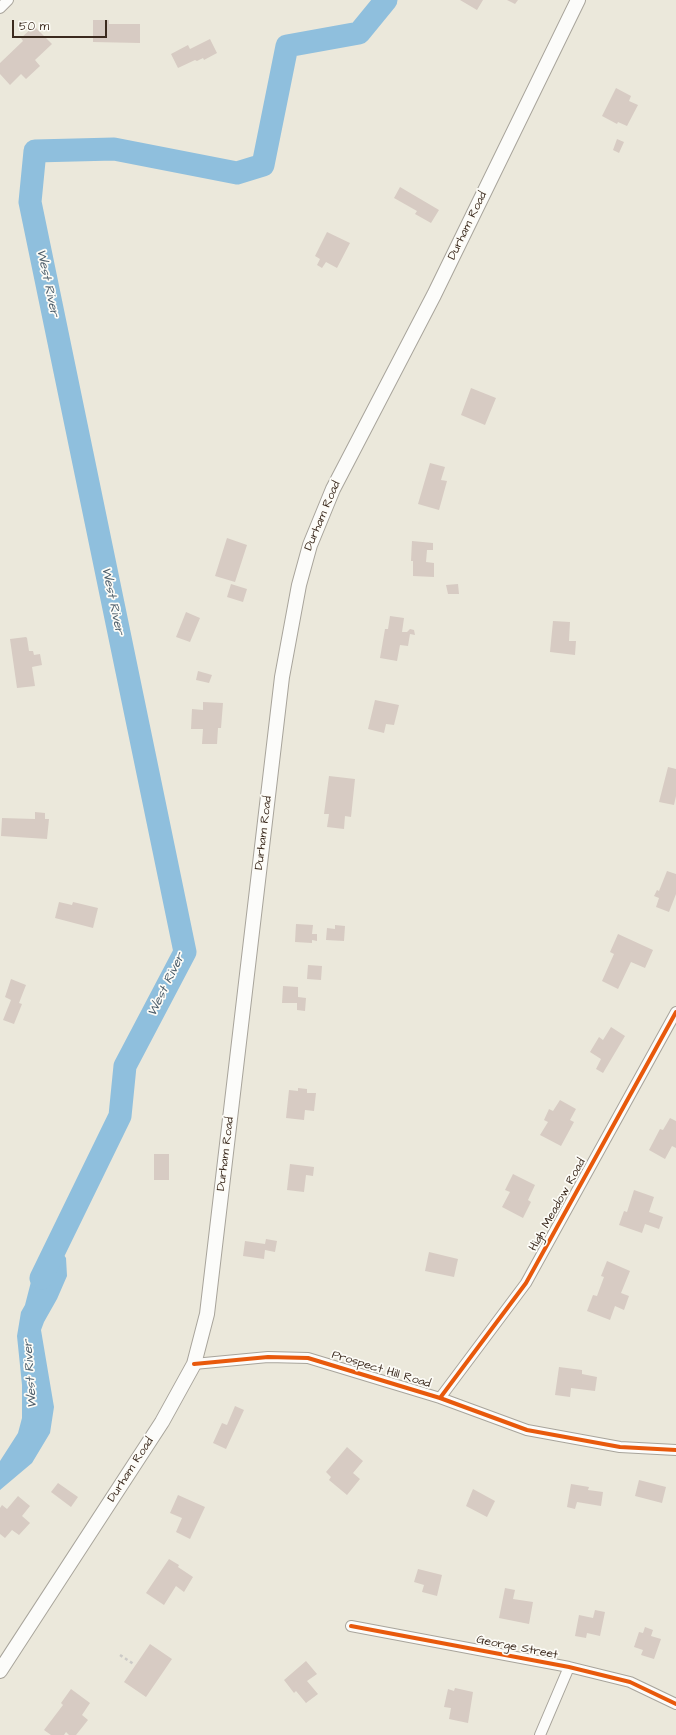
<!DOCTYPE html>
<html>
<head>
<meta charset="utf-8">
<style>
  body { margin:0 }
  #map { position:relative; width:676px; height:1735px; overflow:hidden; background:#ebe8db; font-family:"Architects Daughter",sans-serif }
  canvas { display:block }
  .scale { position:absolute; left:12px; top:20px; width:95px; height:18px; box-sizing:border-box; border:2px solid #3b2a1e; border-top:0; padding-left:5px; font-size:12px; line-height:14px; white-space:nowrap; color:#3b2a1e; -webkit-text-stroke:3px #fdfcf7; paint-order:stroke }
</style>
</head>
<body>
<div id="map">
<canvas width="676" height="1735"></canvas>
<div class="scale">50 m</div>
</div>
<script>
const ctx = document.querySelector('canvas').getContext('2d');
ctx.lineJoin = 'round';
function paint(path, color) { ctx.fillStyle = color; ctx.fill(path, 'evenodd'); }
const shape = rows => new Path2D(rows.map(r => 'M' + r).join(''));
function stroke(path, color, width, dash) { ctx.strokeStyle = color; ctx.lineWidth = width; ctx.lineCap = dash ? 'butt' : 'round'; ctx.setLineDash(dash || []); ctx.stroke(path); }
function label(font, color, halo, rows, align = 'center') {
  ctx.font = font + ' "Architects Daughter",sans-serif'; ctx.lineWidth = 3.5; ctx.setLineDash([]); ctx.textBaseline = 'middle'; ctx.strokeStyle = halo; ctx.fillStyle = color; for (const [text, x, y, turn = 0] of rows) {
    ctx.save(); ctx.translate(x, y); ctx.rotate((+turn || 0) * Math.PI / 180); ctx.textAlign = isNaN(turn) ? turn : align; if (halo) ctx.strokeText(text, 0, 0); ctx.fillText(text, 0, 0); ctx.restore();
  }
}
paint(shape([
  [52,1250,61,1251,66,1258,67,1276,57,1299,44,1322,41,1330,54,1407,50,1433,32,1463,0,1490,0,1461,18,1433,22,1418,22,1385,17,1336,21,1312,25,1305,33,1274,39,1261,45,1254]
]), '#8fbfdd');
stroke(shape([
  [41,1278,120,1116,125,1066,185,952,30,202,35,151,114,149,237,173,263,165,287,46,359,33,386,0]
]), '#8fbfdd', 23);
paint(shape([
  [460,0,483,0,477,10],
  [507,0,518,0,515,4],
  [93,20,109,20,109,24,140,24,140,43,93,42],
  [34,26,52,44,35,60,40,66,26,79,21,74,10,85,0,74,0,63,23,41,21,38],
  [210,39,217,53,204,60,203,58,197,61,195,60,178,68,171,54,188,45,190,49],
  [616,88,631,96,629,101,638,105,627,126,618,122,617,124,602,116],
  [617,139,624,142,619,153,613,150],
  [400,187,439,210,431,223,415,214,417,211,394,198],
  [327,232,350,243,337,268,326,262,322,268,317,265,320,259,315,256],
  [471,388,496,398,485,425,461,415],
  [430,463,445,467,441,480,447,481,439,510,418,504],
  [227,538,247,545,235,582,215,576],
  [412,541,433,543,433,550,427,550,426,562,434,563,434,577,413,576,413,561,411,561],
  [231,584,247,589,243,602,227,597],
  [458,584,459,594,448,594,446,585],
  [186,612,200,618,190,642,176,637],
  [390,616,404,618,402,632,407,632,410,629,414,630,415,635,410,634,408,646,400,645,397,661,380,658,385,629,388,629],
  [553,621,570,622,569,641,576,641,575,655,550,652],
  [26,637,27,638,29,651,33,651,34,655,40,654,42,665,32,667,35,686,17,688,10,639],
  [198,671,212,675,209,683,196,680],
  [375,700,399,705,394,725,386,724,384,733,368,729],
  [203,702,223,703,221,728,218,728,217,744,202,744,203,729,191,729,192,709,203,710],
  [668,767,676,769,676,796,674,805,659,802],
  [329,776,355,779,351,817,345,816,344,829,327,827,329,814,324,814],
  [35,812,45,813,45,819,49,819,47,839,1,836,2,818,35,819],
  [667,871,676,874,676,894,669,912,656,907,659,898,654,896,657,890,659,891],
  [59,902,72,905,73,902,98,908,93,928,55,918],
  [296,924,313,925,312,934,317,934,317,941,312,940,312,943,295,942],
  [335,925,345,926,344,941,326,940,327,928,335,929],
  [618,934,653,950,645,968,631,962,618,989,602,981,614,954,610,952],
  [308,965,322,966,321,980,307,979],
  [11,979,26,985,19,1003,22,1004,14,1024,3,1020,11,1000,5,997],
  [283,986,298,987,298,997,306,998,305,1011,297,1010,297,1003,282,1003],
  [611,1027,625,1036,603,1073,596,1069,601,1059,590,1052,599,1037,603,1040],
  [298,1088,307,1089,307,1093,316,1093,314,1111,305,1110,304,1120,286,1118,289,1090,298,1091],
  [560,1100,576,1109,570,1120,574,1122,561,1146,540,1135,548,1122,544,1120,549,1109,553,1111],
  [670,1118,676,1121,676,1148,672,1146,665,1159,649,1150,660,1129,663,1130],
  [154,1154,169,1154,169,1180,154,1180],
  [290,1164,314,1167,313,1176,306,1175,304,1192,287,1190],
  [513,1174,535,1185,528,1200,531,1202,523,1218,502,1207,510,1192,505,1190],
  [634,1190,654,1197,649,1212,663,1217,659,1229,645,1224,642,1233,619,1225,624,1211,627,1212],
  [266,1239,277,1241,275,1252,265,1250,264,1259,243,1256,245,1241,265,1244],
  [429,1252,458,1259,454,1277,425,1271],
  [607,1261,630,1271,621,1293,629,1296,624,1310,615,1306,610,1320,587,1311,593,1295,597,1296,604,1277,601,1276],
  [559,1367,582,1370,582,1374,597,1377,595,1391,571,1388,570,1397,555,1395],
  [235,1406,244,1410,226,1449,213,1443,222,1423,227,1425],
  [347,1447,363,1461,353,1473,360,1479,347,1495,329,1480,331,1477,326,1472],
  [639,1480,666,1487,662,1503,635,1496],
  [58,1483,78,1497,71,1507,51,1492],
  [571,1484,589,1487,588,1490,603,1492,601,1506,577,1502,575,1509,567,1507],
  [473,1489,495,1501,487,1517,466,1506],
  [178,1495,205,1507,190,1539,176,1532,182,1518,170,1513],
  [18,1496,30,1506,22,1516,30,1523,19,1535,12,1530,5,1538,0,1534,0,1508,2,1505,7,1509],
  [169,1559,179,1565,178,1567,193,1577,184,1592,176,1586,164,1605,146,1593],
  [418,1569,442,1575,437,1596,422,1592,424,1585,414,1582],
  [505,1588,515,1590,513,1599,533,1602,529,1624,499,1618],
  [595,1610,605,1612,600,1636,587,1633,586,1638,575,1636,579,1615,593,1618],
  [645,1627,653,1630,651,1636,661,1639,654,1659,641,1655,643,1650,634,1647,639,1632,643,1633],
  [150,1644,172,1659,146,1697,124,1682],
  [306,1661,317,1674,307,1681,318,1694,306,1703,296,1691,294,1693,284,1680],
  [455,1688,473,1692,468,1723,449,1719,451,1708,444,1707,448,1689,454,1691],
  [71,1689,90,1703,82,1715,88,1720,76,1735,69,1735,66,1732,64,1735,51,1735,44,1730,63,1705,61,1703]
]), '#d7cbc3');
const street = shape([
  [0,8,8,0],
  [194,1364,268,1357,308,1358,440,1398,527,1430,620,1447,676,1450],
  [440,1398,526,1283,676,1012],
  [351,1626,569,1667,630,1682,676,1704],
  [540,1735,569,1667]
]);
const secondary = shape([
  [0,1671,162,1422,194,1364,207,1314,282,677,299,585,310,545,333,489,434,295,578,0]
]);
stroke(street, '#a8a49b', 12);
stroke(secondary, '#a8a49b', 16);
stroke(shape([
  [120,1655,135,1665]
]), '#cccac7', 2.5, [3, 3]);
stroke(street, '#fcfcfa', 10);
stroke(secondary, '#fcfcfa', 14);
stroke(shape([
  [194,1364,268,1357,308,1358,440,1398,527,1430,620,1447,676,1450],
  [440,1398,526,1283,676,1012],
  [351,1626,569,1667,630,1682,676,1704]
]), '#e8590c', 4);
label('12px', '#3b2a1e', '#fdfcf7', [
  ["Durham Road",468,226,-64],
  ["Durham Road",323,516,-67],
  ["Durham Road",264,833,-83],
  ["Durham Road",226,1154,-83],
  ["High Meadow Road",558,1205,-61],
  ["Prospect Hill Road",381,1370,17],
  ["Durham Road",131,1470,-57],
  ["George Street",517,1648,11]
]);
label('italic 13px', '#4d5e6b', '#fdfcf7', [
  ["West River",47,283,78],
  ["West River",112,601,78],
  ["West River",167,985,-64],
  ["West River",31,1374,-94]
]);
</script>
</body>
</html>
